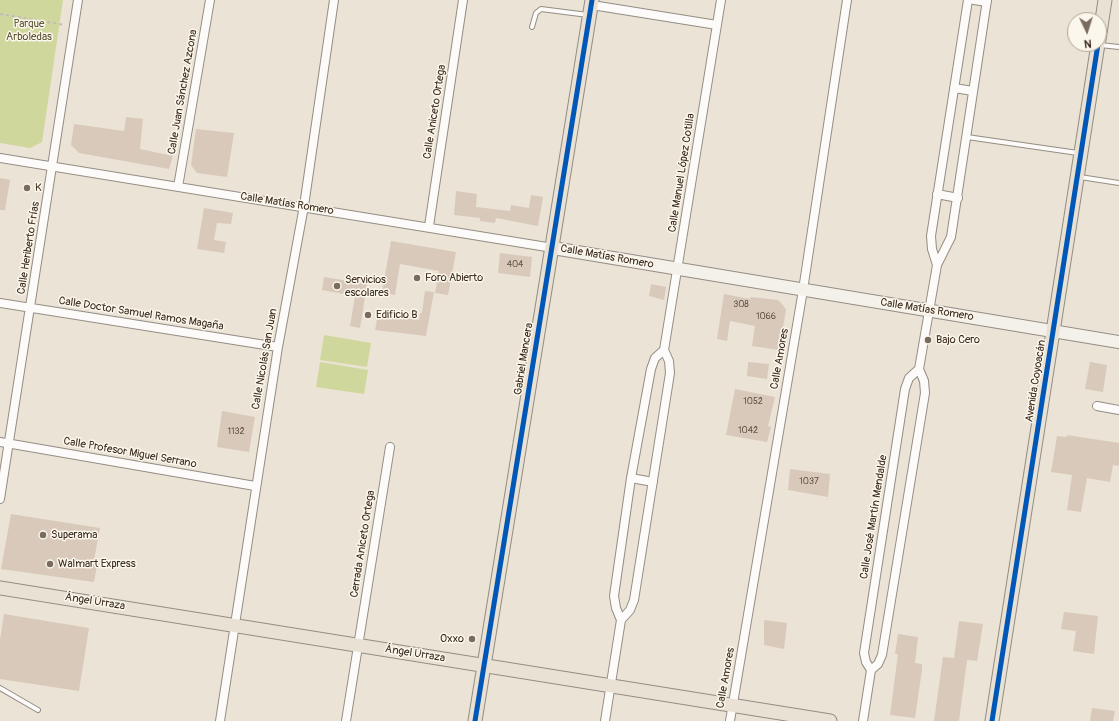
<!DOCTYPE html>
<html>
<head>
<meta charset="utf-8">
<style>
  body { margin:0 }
  #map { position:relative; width:1119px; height:721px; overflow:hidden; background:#ebe3d5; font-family:Pangolin,sans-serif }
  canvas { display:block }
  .north { position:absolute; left:1067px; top:12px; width:40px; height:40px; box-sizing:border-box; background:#fbf7ec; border:1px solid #aea59a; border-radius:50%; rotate:176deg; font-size:11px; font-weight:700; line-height:16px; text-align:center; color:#3b2a1e }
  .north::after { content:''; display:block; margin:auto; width:14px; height:18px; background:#796b5e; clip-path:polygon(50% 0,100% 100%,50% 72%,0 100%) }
</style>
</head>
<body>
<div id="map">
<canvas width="1119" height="721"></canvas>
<div class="north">N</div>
</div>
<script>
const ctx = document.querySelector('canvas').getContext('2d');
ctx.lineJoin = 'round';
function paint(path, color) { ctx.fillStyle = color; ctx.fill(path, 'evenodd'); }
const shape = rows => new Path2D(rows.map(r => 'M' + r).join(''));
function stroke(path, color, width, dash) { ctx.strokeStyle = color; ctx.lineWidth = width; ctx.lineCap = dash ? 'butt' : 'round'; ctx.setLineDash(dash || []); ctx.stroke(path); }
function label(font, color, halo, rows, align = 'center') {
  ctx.font = font + ' Pangolin,sans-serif'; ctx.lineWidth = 3; ctx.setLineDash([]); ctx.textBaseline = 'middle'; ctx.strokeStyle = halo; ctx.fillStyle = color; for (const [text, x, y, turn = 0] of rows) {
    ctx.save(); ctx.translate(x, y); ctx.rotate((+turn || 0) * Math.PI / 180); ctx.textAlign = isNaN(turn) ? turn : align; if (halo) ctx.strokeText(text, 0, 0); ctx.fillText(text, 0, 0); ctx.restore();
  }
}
paint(shape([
  [0,0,63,0,42,142,30,148,0,143],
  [324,335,371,343,367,367,320,360],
  [320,362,368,370,364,394,316,387]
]), '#d0d79d');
paint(shape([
  [126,117,143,119,140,149,173,156,169,169,79,153,71,145,74,124,124,131],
  [196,129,234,133,227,177,197,173,191,165],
  [0,178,10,180,5,210,0,210],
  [456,191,477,194,476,207,510,211,511,205,529,208,531,195,543,197,538,226,496,218,495,223,480,221,480,218,454,215],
  [204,208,233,213,231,224,217,223,214,240,226,242,224,253,197,249],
  [391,241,456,252,448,295,435,293,439,271,400,264,395,295,382,292],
  [500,253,532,257,530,277,498,273],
  [324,277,367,284,360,328,350,326,355,296,322,290],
  [651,284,666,287,664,300,649,296],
  [425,291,434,292,426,336,375,330,378,314,419,320,420,313,422,313],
  [724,294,750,299,751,297,778,300,783,305,786,310,779,350,752,346,755,326,730,321,727,341,717,339],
  [748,362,769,364,767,379,747,376],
  [1090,362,1107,365,1103,392,1085,389],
  [735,389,775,397,768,426,771,427,767,442,726,435],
  [222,411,255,417,249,452,217,447],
  [1067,435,1119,443,1119,466,1113,465,1110,482,1087,478,1081,512,1067,510,1072,475,1051,472,1057,436,1067,437],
  [790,469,830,474,828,497,788,490],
  [11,514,100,528,94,560,98,560,94,582,1,569],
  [1064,612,1098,616,1094,654,1073,651,1076,631,1061,629],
  [4,614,89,628,79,691,0,679,0,640],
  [764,620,787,623,784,649,764,645],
  [959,621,983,624,977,661,967,660,959,721,934,721,943,657,954,658],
  [898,634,918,637,915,663,922,664,922,670,915,718,890,715,898,654,895,654],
  [1092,708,1115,711,1113,721,1090,721]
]), '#d9c9bb');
const lane = shape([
  [532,27,536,13,541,9,588,15],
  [1100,45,1119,47],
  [967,137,1078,153],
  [1080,177,1119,183],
  [0,688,38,710]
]);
const street = shape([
  [974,0,987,2],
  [592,5,717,25],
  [954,88,973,91],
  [0,158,553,248],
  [178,187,210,0],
  [937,194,958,198],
  [429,226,463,0],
  [937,265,932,249,931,236,968,0],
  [0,303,278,347],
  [1097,406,1119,410],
  [0,442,255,486],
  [631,478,653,482],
  [0,499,78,0],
  [621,620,616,608,614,596,631,478,651,369,655,358,664,350,721,0],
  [871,670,878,664,882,655,925,393,924,381,919,369,937,265,951,237,987,0],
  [220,721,278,347,304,206,334,0],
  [346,721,390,447],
  [605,721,621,620,630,610,634,600,670,373,669,361,664,350],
  [730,721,803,290,847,0],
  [863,721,871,670,866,662,864,653,905,389,909,378,919,369]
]);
const secondary = shape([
  [553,248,1119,342]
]);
const primary = shape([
  [1099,40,1105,0],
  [0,588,830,721],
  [475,721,592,0],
  [992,721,1098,44]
]);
stroke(lane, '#948d84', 6);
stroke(street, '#948d84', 10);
stroke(secondary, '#948d84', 14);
stroke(primary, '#948d84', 15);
stroke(shape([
  [0,14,65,25]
]), '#c0bcb8', 2, [3, 3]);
stroke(lane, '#fcfbf9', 4);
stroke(street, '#fcfbf9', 8);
stroke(secondary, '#f4f1ea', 12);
stroke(primary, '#e8e1d4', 13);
stroke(shape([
  [475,721,592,0],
  [992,721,1098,44]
]), '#0057b8', 5);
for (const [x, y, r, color] of [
  [27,188,4,"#796b5e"],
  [417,278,4,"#796b5e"],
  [337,286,4,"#796b5e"],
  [368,315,4,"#796b5e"],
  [928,340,4,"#796b5e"],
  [43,535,4,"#796b5e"],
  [50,564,4,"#796b5e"],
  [472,639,4,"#796b5e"]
]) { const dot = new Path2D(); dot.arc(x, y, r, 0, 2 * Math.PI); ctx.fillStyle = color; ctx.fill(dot); stroke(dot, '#fbf7ec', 1.5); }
label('9px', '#625245', null, [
  ["404",515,265],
  ["308",741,305],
  ["1066",766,317],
  ["1052",753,402],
  ["1042",748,431],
  ["1132",236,432],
  ["1037",809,482]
]);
label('11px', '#5b5332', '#fbf7ec', [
  ["Parque",29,24],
  ["Arboledas",29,37]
]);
label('11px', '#3b2a1e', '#fbf7ec', [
  ["Calle Juan Sánchez Azcona",183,92,-80],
  ["Calle Aniceto Ortega",435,112,-81],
  ["Calle Manuel López Cotilla",682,173,-81],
  ["Calle Matías Romero",287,204,9],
  ["Calle Heriberto Frías",29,248,-81],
  ["Calle Matías Romero",607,257,10],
  ["Calle Matías Romero",927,310,9],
  ["Calle Doctor Samuel Ramos Magaña",141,314,9],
  ["Calle Nicolás San Juan",265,359,-80],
  ["Gabriel Mancera",524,359,-81],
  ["Calle Amores",780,359,-80],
  ["Avenida Coyoacán",1036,381,-81],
  ["Calle Profesor Miguel Serrano",130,453,10],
  ["Calle José Martín Mendalde",874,517,-81],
  ["Cerrada Aniceto Ortega",363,544,-81],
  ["Ángel Urraza",95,602,9],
  ["Ángel Urraza",415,654,9],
  ["Calle Amores",726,678,-80]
]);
label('11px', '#3b2a1e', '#fbf7ec', [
  ["K",35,188],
  ["Foro Abierto",425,278],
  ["Servicios",345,280],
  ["escolares",345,293],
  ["Edificio B",376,315],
  ["Bajo Cero",936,340],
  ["Superama",51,535],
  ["Walmart Express",58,564],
  ["Oxxo",464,639,"right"]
], 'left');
</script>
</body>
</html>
